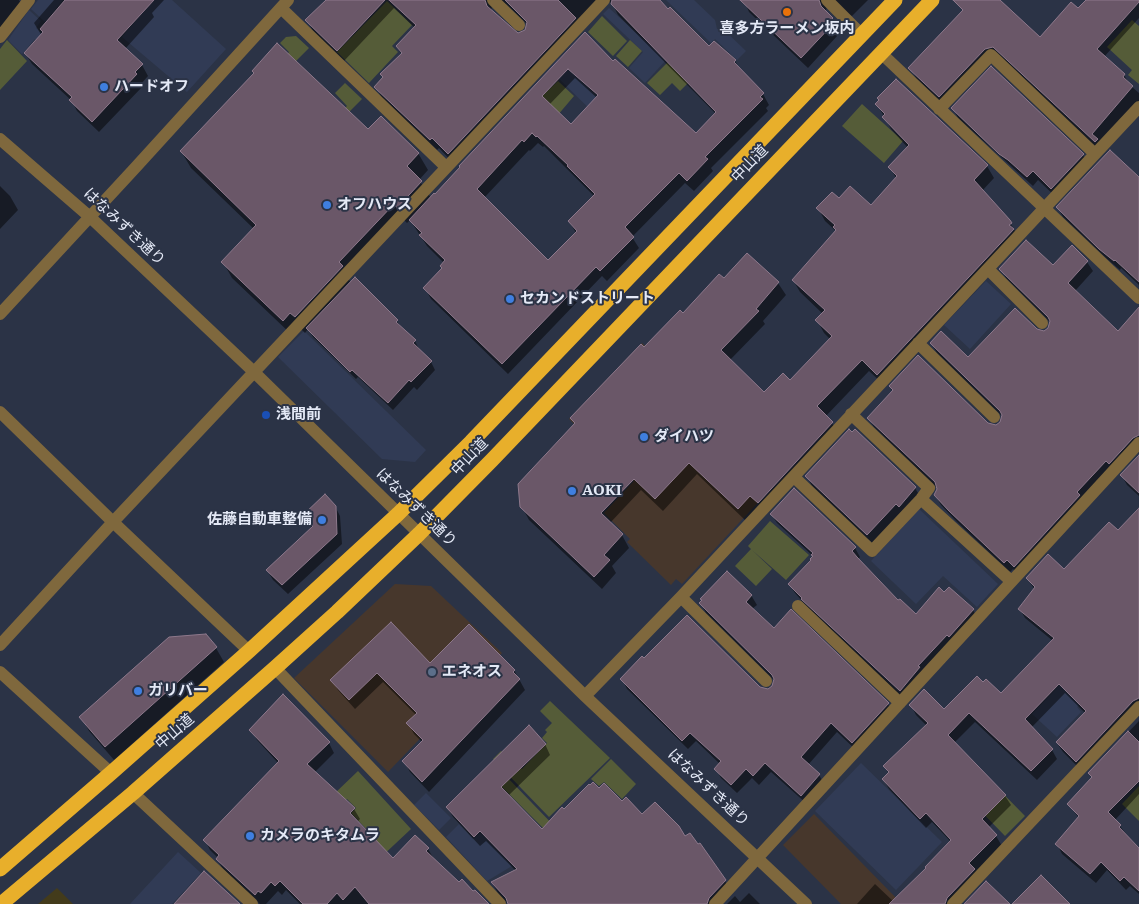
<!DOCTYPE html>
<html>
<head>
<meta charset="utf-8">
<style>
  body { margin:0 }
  canvas { display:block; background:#2b3346 }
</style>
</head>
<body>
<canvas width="1139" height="904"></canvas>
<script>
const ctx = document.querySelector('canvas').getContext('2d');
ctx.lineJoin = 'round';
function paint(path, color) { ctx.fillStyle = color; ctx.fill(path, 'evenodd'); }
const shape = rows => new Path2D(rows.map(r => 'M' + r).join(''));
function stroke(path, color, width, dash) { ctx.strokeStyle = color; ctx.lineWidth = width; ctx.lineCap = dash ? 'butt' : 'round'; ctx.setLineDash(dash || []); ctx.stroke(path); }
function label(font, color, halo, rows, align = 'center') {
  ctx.font = font + ' "Noto Serif","Noto Sans JP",serif'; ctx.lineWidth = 4; ctx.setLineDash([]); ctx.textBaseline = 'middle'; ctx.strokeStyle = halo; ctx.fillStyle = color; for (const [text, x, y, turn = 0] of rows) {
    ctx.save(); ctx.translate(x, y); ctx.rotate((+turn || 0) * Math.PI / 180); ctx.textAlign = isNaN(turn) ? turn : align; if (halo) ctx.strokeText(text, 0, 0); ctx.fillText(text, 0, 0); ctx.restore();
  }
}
paint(shape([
  [642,343,777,474,779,480,682,584,676,579,671,585,627,542,630,539,604,513,634,481,569,419],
  [395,584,431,586,502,653,388,772,294,678],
  [814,814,902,904,841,904,783,845]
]), '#47372c');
paint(shape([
  [38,0,63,0,45,22,31,9],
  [153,0,172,0,226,49,187,92,122,37],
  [666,0,694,0,715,20,717,29,723,29,746,51,737,60,715,39,711,43],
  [609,8,666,60,645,83,629,68,643,52,603,14],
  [29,10,41,21,36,28,49,40,43,45,35,39,22,54,8,40],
  [558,59,615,114,605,124,549,69],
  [986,281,1011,304,970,349,944,325],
  [304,331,426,450,415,462,382,459,278,357],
  [919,509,998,584,977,607,943,576,916,604,871,561],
  [1076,668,1096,687,1077,707,1081,712,1057,737,1032,714],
  [861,763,942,842,896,890,815,811],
  [426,793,451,818,439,830,414,805],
  [459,824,473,839,480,833,512,866,487,881,446,837],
  [178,852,201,873,172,904,130,904]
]), '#313b55');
paint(shape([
  [387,1,412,25,392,46,398,52,369,83,337,52],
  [602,16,627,41,613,56,588,32],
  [1132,20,1139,26,1139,84,1128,75,1132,70,1107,47],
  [296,36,309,48,294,63,286,56,289,52,280,43,286,37],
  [7,40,27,61,0,90,0,49],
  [630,40,642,51,628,67,616,56],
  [668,62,689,82,680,91,672,83,660,95,647,83],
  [558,81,574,96,557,116,541,97],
  [345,83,362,99,348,113,344,109,347,106,335,93],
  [862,104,903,141,884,163,842,126],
  [770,521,809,555,786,580,752,550,772,569,756,586,735,566,751,549,748,546],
  [550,701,610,758,549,817,493,759,501,751,514,764,516,763,522,769,547,743,542,738,547,732,545,730,552,723,540,711],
  [611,759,636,784,622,799,604,782,599,786,591,779],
  [976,766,1025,816,1005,836,970,800],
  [358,771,411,829,363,874,351,862,375,838,351,813,356,808,347,799,341,804,333,795],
  [504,774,560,832,552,837,496,781],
  [1139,786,1139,821,1122,804]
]), '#555c38');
paint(shape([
  [57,888,73,904,38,904]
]), '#433b1b');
paint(shape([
  [0,0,19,0,22,5,0,35],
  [54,0,164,0,152,13,154,17,125,49,142,65,148,76,141,84,143,86,99,132,77,111,72,101,32,64,25,53,42,36,34,23],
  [327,0,658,0,709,48,735,61,741,71,763,94,769,105,766,108,768,111,711,168,713,171,694,191,685,183,632,237,639,248,607,281,602,276,508,374,431,299,425,288,443,269,444,263,427,246,410,220,407,223,404,220,348,278,351,283,397,321,402,329,415,341,419,349,431,362,435,370,417,390,414,387,393,410,358,377,356,379,313,337,308,329,305,333,300,328,293,336,232,278,223,262,254,229,191,168,181,151,368,130,418,153,428,170,419,180,431,198,435,196,585,34,613,63,696,135,716,114,618,15,612,3,609,2,454,164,439,148,437,150,382,98,376,87,383,78,381,74,402,55,397,47,415,28,394,8,344,61,313,31,307,20],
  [506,4,528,25,526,32,521,34,513,32,491,11,492,6],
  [575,78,597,98,571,126,549,105],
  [538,143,543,147,544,146,594,196,569,221,576,233,548,262,484,198,529,150,530,151],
  [744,0,868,0,852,16,827,6,826,11,839,29,836,32,838,35,808,68,749,12],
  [972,0,992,0,1040,38,1079,10,1088,0,1139,0,1139,18,1104,57,1124,75,1131,86,1139,93,1139,111,1101,152,991,59,945,106,916,78,910,68,964,11],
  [877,104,987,166,994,178,982,191,1009,221,1018,236,885,386,869,371,826,416,832,423,839,435,746,521,697,474,663,511,641,490,610,523,622,535,629,548,612,566,616,573,602,589,529,520,522,507,576,424,572,418,644,349,724,280,747,255,778,283,786,295,763,321,765,324,730,360,764,394,790,382,830,339,824,333,817,320,823,314,800,292,793,280,837,232,825,221,818,208,839,200,871,207,896,178,890,167,908,148,891,129],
  [953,108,1083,155,1088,165,1057,198,1038,180,1033,186,958,118],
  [1139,179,1139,285,1121,268,1120,270,1106,258,1063,217,1058,208],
  [0,186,10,196,18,210,0,229],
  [1087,262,1093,271,1075,291,1118,332,1139,309,1139,447,1020,576,1013,569,1010,572,956,521,941,505,935,495,938,489,874,427,868,418,893,392,890,387,988,424,996,426,1001,423,1003,417,937,353,931,343,968,358,1036,330,1044,332,1049,329,1051,323,1006,278,1001,269,1053,267],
  [855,431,915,488,921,498,873,544,812,486,807,476],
  [1139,457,1139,496,1127,485,1122,476],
  [335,506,340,516,342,544,288,594,273,580,267,570,312,529,304,516],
  [1139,509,1139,710,1082,771,1063,752,1057,743,1085,713,1065,693,1031,728,1052,750,1057,759,1037,780,975,722,954,743,1005,796,1011,805,988,828,996,836,1002,846,956,904,857,904,875,884,894,902,927,869,951,842,932,822,926,828,889,789,883,779,889,774,885,767,927,726,916,715,911,705,944,711,983,684,1001,695,1053,641,1025,618,1020,609,1035,590,1027,578,1064,571,1118,532],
  [771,514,855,548,860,557,858,559,898,602,916,616,973,610,978,619,905,700,808,608,795,593,789,584,814,557,777,523],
  [751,595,757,605,752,609,774,629,888,704,893,714,858,752,837,732,808,765,819,775,825,785,807,804,771,772,759,785,752,778,737,793,721,778,716,769,720,764,696,741,688,749,627,689,622,679,760,688,768,690,773,687,775,681,706,613,701,604],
  [391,624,430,665,514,670,525,690,429,792,410,772,404,761,422,742,414,734,408,723,416,715,383,682,355,709,338,690,332,680],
  [216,648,224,662,114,760,89,731,81,717],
  [1139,721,1139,794,1115,820,1139,850,1139,894,1130,886,1126,890,1107,870,1096,883,1062,854,1057,844,1079,818,1068,804,1092,779,1089,773],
  [251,730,329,743,334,753,315,772,354,809,360,819,357,822,393,859,415,837,428,849,434,859,459,884,488,904,300,904,286,890,282,895,278,891,266,904,260,904,223,869,217,859,218,858,210,850,205,840,278,763,257,740],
  [545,744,550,755,508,796,542,830,564,810,622,803,685,838,725,881,731,891,719,904,508,904,498,893,492,883,516,871,486,841,480,846,453,817,447,807],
  [749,893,760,904,727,904,735,896,740,902]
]), '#0007');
const building = shape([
  [65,0,154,0,117,40,143,64,135,72,137,74,92,122,69,100,72,97,24,53,43,32,40,29,65,0],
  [326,0,385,0,337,51,305,20,326,0],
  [389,0,485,0,487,6,518,33,525,30,527,22,505,0,558,0,576,18,448,154,432,138,430,140,374,87,383,77,380,74,402,53,396,46,416,25,389,0],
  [612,0,660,0,668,9,670,7,709,46,714,41,736,60,734,62,764,93,760,97,763,99,705,157,708,159,687,181,679,173,625,227,634,237,600,271,596,267,502,364,423,288,442,268,440,266,445,260,419,235,422,233,409,220,434,193,435,194,460,167,459,166,585,32,613,61,615,59,696,133,716,112,611,4,612,0],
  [568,69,598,95,571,124,542,96,568,69],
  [532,133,536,137,537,136,568,165,567,166,595,194,568,221,577,231,548,260,477,189,522,140,524,142,532,133],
  [740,0,819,0,821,6,833,18,830,21,833,24,801,58,740,0],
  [953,0,1000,0,1040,37,1071,2,1078,8,1086,0,1139,0,1139,2,1097,49,1125,74,1123,77,1133,86,1092,134,1098,139,1095,142,993,47,985,49,939,97,908,68,963,10,953,0],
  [277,43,368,129,381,116,419,153,407,166,422,181,397,208,394,204,339,262,343,266,295,317,290,313,283,321,221,262,256,225,180,151,254,73,252,71,277,43],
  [991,66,1084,154,1051,189,1033,171,1027,177,1008,160,999,154,951,108,991,66],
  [896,79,988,165,974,180,1010,220,1012,223,1009,225,1014,229,877,375,862,360,817,406,833,422,758,503,750,496,738,509,689,463,655,499,634,479,601,513,623,534,604,555,610,560,594,577,520,507,518,484,575,423,570,418,641,344,644,347,680,310,683,313,719,274,724,278,747,253,779,282,756,309,759,311,721,350,764,392,783,373,790,380,832,336,815,320,825,310,792,280,836,230,833,227,835,225,816,208,832,192,839,198,850,186,871,205,897,176,888,167,909,145,882,117,885,114,875,104,879,100,877,98,896,79],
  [1110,150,1139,177,1139,282,1115,260,1114,261,1099,249,1056,207,1110,150],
  [1026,240,1053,265,1072,245,1088,261,1068,283,1118,331,1139,307,1139,435,1133,438,1109,464,1106,461,1077,492,1080,495,1014,567,1007,560,1004,563,949,511,934,495,937,489,935,482,867,418,893,390,889,386,918,355,988,423,996,425,1000,422,1002,415,1000,411,930,343,941,331,968,357,1015,308,1037,329,1044,331,1048,328,1050,321,1048,317,999,269,1026,240],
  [355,277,398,320,396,322,416,340,413,343,432,361,411,382,409,380,388,403,352,370,350,372,306,328,355,277],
  [849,429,852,432,855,429,916,487,899,507,896,504,867,535,805,476,849,429],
  [1139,455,1139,493,1120,475,1139,455],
  [794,488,856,547,852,551,857,557,898,600,900,599,916,614,939,587,944,592,949,587,974,609,949,637,947,635,918,666,920,667,900,691,801,599,802,598,788,584,811,560,810,559,813,556,811,555,813,553,770,514,794,488],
  [325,494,336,506,337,534,282,585,266,570,313,526,302,516,325,494],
  [1139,508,1139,698,1133,701,1076,762,1056,742,1086,711,1059,684,1025,719,1053,749,1031,771,969,713,948,735,1006,795,982,819,997,835,969,863,975,869,947,898,945,904,889,904,926,868,925,867,951,840,926,813,920,819,882,779,889,772,883,766,928,723,909,705,924,689,944,709,977,676,983,682,986,679,1001,693,1054,638,1018,609,1035,587,1026,578,1048,554,1064,569,1109,522,1118,530,1139,508],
  [727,571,752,595,746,602,774,628,791,609,889,703,852,743,831,723,801,757,820,774,801,796,765,763,753,776,746,769,731,785,714,769,721,761,690,733,682,741,620,679,642,656,644,658,687,615,760,687,768,689,772,686,774,679,772,675,699,603,702,600,700,599,727,571],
  [391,622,430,663,469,624,515,670,513,672,520,679,422,782,402,761,423,740,406,723,417,713,377,673,349,700,330,680,391,622],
  [206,634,217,647,105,747,79,717,169,637,206,634],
  [283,694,330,742,307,764,355,808,350,813,393,858,415,835,429,848,426,851,459,882,462,879,473,891,475,890,489,904,369,904,355,887,343,900,337,893,327,904,303,904,280,881,275,886,271,882,261,893,258,891,255,895,216,859,219,855,203,840,279,761,249,730,283,694],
  [529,725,546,744,501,787,542,829,562,807,564,809,589,784,590,785,593,782,599,788,604,783,622,801,626,797,642,814,655,802,679,826,685,836,690,833,698,844,700,843,726,880,709,898,707,904,508,904,506,898,491,882,517,869,480,831,474,837,446,807,529,725],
  [1128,731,1139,742,1139,781,1108,812,1121,825,1119,827,1139,848,1139,891,1124,877,1120,881,1101,862,1090,874,1055,844,1079,816,1067,804,1092,777,1088,773,1128,731],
  [204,871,240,904,174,904,204,871],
  [1041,875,1070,904,1012,904,1041,875],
  [986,881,1010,904,964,904,986,881]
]);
paint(building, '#6a5768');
stroke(building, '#8d788b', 1);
stroke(shape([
  [493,0,519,25],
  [827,0,862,35],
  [281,8,446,167],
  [0,37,29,0],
  [881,53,1139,298],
  [939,109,991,55,1095,154],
  [0,139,90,217,254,372,585,696,806,904],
  [988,269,1042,323],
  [0,314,135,168,288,0],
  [918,343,994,417],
  [0,412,113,522,249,651],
  [794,477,872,551,921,499,929,488,851,414],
  [921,499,1011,581],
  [681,597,766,681],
  [798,606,900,703],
  [0,645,113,522,604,0],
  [275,668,500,904],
  [0,672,111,773],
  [585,696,681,597,1139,107],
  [133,793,252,904],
  [715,904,1139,443],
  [953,904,1139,707]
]), '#7f683d', 12);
stroke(shape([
  [0,869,111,773,249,651,398,514,471,442,895,0],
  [1,904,133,793,275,668,337,612,419,534,492,460,932,0]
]), '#e8af2b', 15);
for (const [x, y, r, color] of [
  [787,12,5,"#e8710a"],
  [104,87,5,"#3f7fe0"],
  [327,205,5,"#3f7fe0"],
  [510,299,5,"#3f7fe0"],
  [266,415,5,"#1a4fb4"],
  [644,437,5,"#3f7fe0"],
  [572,491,5,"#3f7fe0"],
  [322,520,5,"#3f7fe0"],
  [432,672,5,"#5c6f8a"],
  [138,691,5,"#3f7fe0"],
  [250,836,5,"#3f7fe0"]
]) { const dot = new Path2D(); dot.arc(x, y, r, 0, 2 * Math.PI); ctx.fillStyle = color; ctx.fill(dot); stroke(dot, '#2b3346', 2); }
label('bold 15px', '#e4e9f6', '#2b3346', [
  ["喜多方ラーメン坂内",787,29,"center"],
  ["ハードオフ",114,87],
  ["オフハウス",337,205],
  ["セカンドストリート",520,299],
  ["浅間前",276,415],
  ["ダイハツ",654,437],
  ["AOKI",582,491],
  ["佐藤自動車整備",312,520,"right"],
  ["エネオス",442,672],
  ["ガリバー",148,691],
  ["カメラのキタムラ",260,836]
], 'left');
label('15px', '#e4e9f6', '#2b3346', [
  ["中山道",750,164,-46],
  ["はなみずき通り",124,227,43],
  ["中山道",470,457,-46],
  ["はなみずき通り",416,508,44],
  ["中山道",175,732,-41],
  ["はなみずき通り",708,788,43]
]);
</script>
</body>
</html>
